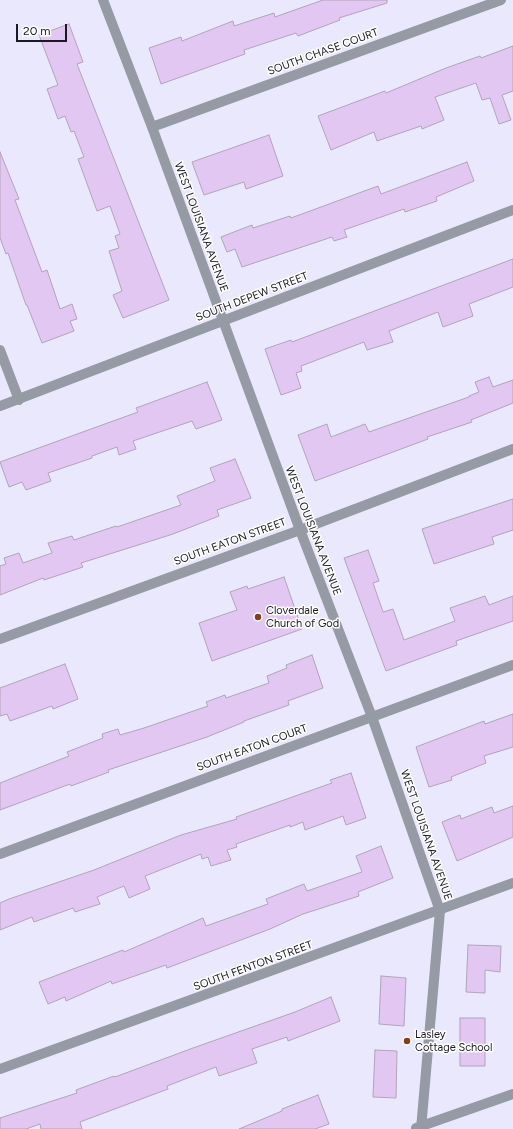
<!DOCTYPE html>
<html>
<head>
<meta charset="utf-8">
<style>
  body { margin:0 }
  #map { position:relative; width:513px; height:1129px; overflow:hidden; background:#e9e8fc; font-family:Figtree,sans-serif }
  canvas { display:block }
  .scale { position:absolute; left:16px; top:24px; width:51px; height:18px; box-sizing:border-box; border:2px solid #1a1922; border-top:0; padding-left:5px; font-size:12px; line-height:14px; white-space:nowrap; color:#1a1922; -webkit-text-stroke:3px #fff; paint-order:stroke }
</style>
</head>
<body>
<div id="map">
<canvas width="513" height="1129"></canvas>
<div class="scale">20 m</div>
</div>
<script>
const ctx = document.querySelector('canvas').getContext('2d');
ctx.lineJoin = 'round';
function paint(path, color) { ctx.fillStyle = color; ctx.fill(path, 'evenodd'); }
const shape = rows => new Path2D(rows.map(r => 'M' + r).join(''));
function stroke(path, color, width, dash) { ctx.strokeStyle = color; ctx.lineWidth = width; ctx.lineCap = dash ? 'butt' : 'round'; ctx.setLineDash(dash || []); ctx.stroke(path); }
function label(font, color, halo, rows, align = 'center') {
  ctx.font = font + ' Figtree,sans-serif'; ctx.lineWidth = 3; ctx.setLineDash([]); ctx.textBaseline = 'middle'; ctx.strokeStyle = halo; ctx.fillStyle = color; for (const [text, x, y, turn = 0] of rows) {
    ctx.save(); ctx.translate(x, y); ctx.rotate((+turn || 0) * Math.PI / 180); ctx.textAlign = isNaN(turn) ? turn : align; if (halo) ctx.strokeText(text, 0, 0); ctx.fillText(text, 0, 0); ctx.restore();
  }
}
const building = shape([
  [323,0,387,0,387,3,339,18,340,20,298,36,296,33,244,50,245,54,161,84,149,48,181,37,182,41,233,21,234,26,274,13,275,17,323,0],
  [69,24,83,62,77,64,169,300,123,318,113,295,122,291,109,251,119,248,115,236,120,234,110,206,97,211,78,159,84,157,74,131,71,132,65,116,58,119,47,89,58,85,39,35,69,24],
  [513,46,513,91,502,95,511,120,499,124,490,98,482,100,476,83,435,97,444,120,422,129,421,126,377,141,374,132,331,150,318,116,385,91,386,93,446,68,480,56,481,58,513,46],
  [269,135,283,176,246,189,244,182,204,195,192,162,269,135],
  [0,152,19,199,15,200,42,272,47,270,60,309,72,304,77,319,70,321,74,331,42,343,27,305,26,305,8,253,6,254,0,238,0,152],
  [467,162,474,181,436,197,437,201,405,212,404,209,344,230,347,237,334,241,332,237,242,267,235,249,227,252,221,237,252,225,253,228,290,216,291,218,378,186,381,194,467,162],
  [513,259,513,287,469,304,473,316,443,327,438,312,389,331,393,342,367,350,364,342,301,366,302,371,296,373,301,388,281,395,265,349,291,340,292,342,513,259],
  [489,377,493,387,513,380,513,403,471,420,472,422,427,437,428,439,315,481,298,435,327,424,331,437,365,424,369,432,469,397,469,396,479,392,475,382,489,377],
  [207,382,222,420,196,429,192,421,133,441,136,449,119,455,117,447,92,456,92,458,48,473,51,481,26,490,22,482,9,487,0,462,138,412,136,408,207,382],
  [235,459,251,498,217,510,219,516,173,534,81,563,83,567,44,580,43,578,0,595,0,566,6,564,4,558,19,553,23,563,52,553,48,543,72,536,74,540,116,526,117,527,181,505,177,496,215,481,210,468,235,459],
  [513,499,513,530,492,537,494,544,434,564,422,529,513,499],
  [368,550,379,581,373,583,383,612,393,609,404,640,455,621,450,608,485,596,489,605,513,596,513,621,456,641,457,645,386,671,344,558,368,550],
  [284,577,302,629,212,661,199,623,237,610,230,592,247,586,248,589,284,577],
  [312,655,323,688,288,701,289,705,244,721,244,722,207,737,108,770,109,772,71,786,70,784,0,810,0,783,69,756,67,752,103,738,102,734,118,729,120,735,144,728,208,706,206,702,225,695,226,698,269,683,267,676,287,668,286,665,312,655],
  [65,664,78,699,53,709,52,706,10,721,7,714,0,716,0,688,65,664],
  [513,714,513,747,484,756,486,763,451,777,452,780,429,787,416,747,484,721,485,724,513,714],
  [351,773,366,818,346,825,343,816,305,830,303,822,290,827,290,825,236,844,237,847,227,850,231,860,211,866,208,857,202,859,201,854,145,876,150,889,129,898,124,886,97,897,100,904,75,912,73,908,34,922,32,917,0,930,0,903,9,899,94,870,181,835,237,819,236,817,332,783,330,780,351,773],
  [513,806,513,837,457,861,442,822,460,815,461,819,492,807,494,813,513,806],
  [381,846,393,878,358,892,359,896,303,914,270,929,167,968,166,965,112,984,111,981,66,1001,65,997,48,1004,39,982,123,950,124,952,203,918,206,926,268,904,266,899,304,884,307,891,362,872,356,856,381,846],
  [468,945,501,946,500,972,485,970,485,993,466,992,468,945],
  [381,976,406,978,404,1026,379,1024,381,976],
  [331,997,340,1021,288,1041,287,1037,252,1049,257,1063,219,1076,216,1067,167,1086,168,1089,80,1122,82,1129,41,1129,40,1124,26,1129,0,1129,0,1118,77,1093,76,1090,114,1076,115,1077,193,1048,295,1012,331,997],
  [460,1018,485,1018,485,1066,460,1066,460,1018],
  [375,1050,397,1051,396,1098,373,1097,375,1050],
  [318,1095,329,1124,315,1129,239,1129,282,1111,282,1109,318,1095]
]);
paint(building, '#e3c7f3');
stroke(building, '#b1a3b9', 1);
stroke(shape([
  [103,0,152,127,300,530,372,717,440,911,421,1129],
  [152,127,501,0],
  [0,350,19,400],
  [0,406,513,210],
  [0,639,300,530,513,449],
  [0,854,513,665],
  [0,1069,513,883],
  [416,1128,513,1094]
]), '#959aa4', 10);
for (const [x, y, r, color] of [
  [258,617,4,"#844014"],
  [407,1041,4,"#844014"]
]) { const dot = new Path2D(); dot.arc(x, y, r, 0, 2 * Math.PI); ctx.fillStyle = color; ctx.fill(dot); stroke(dot, '#fff', 1.5); }
label('11px', '#1a1922', '#fff', [
  ["SOUTH CHASE COURT",323,52,-20],
  ["WEST LOUISIANA AVENUE",201,227,70],
  ["SOUTH DEPEW STREET",252,297,-21],
  ["WEST LOUISIANA AVENUE",313,531,69],
  ["SOUTH EATON STREET",230,542,-20],
  ["SOUTH EATON COURT",252,748,-20],
  ["WEST LOUISIANA AVENUE",426,835,71],
  ["SOUTH FENTON STREET",253,966,-20]
]);
label('11px', '#1a1922', '#fff', [
  ["Cloverdale",266,611],
  ["Church of God",266,624],
  ["Lasley",415,1035],
  ["Cottage School",415,1048]
], 'left');
</script>
</body>
</html>
